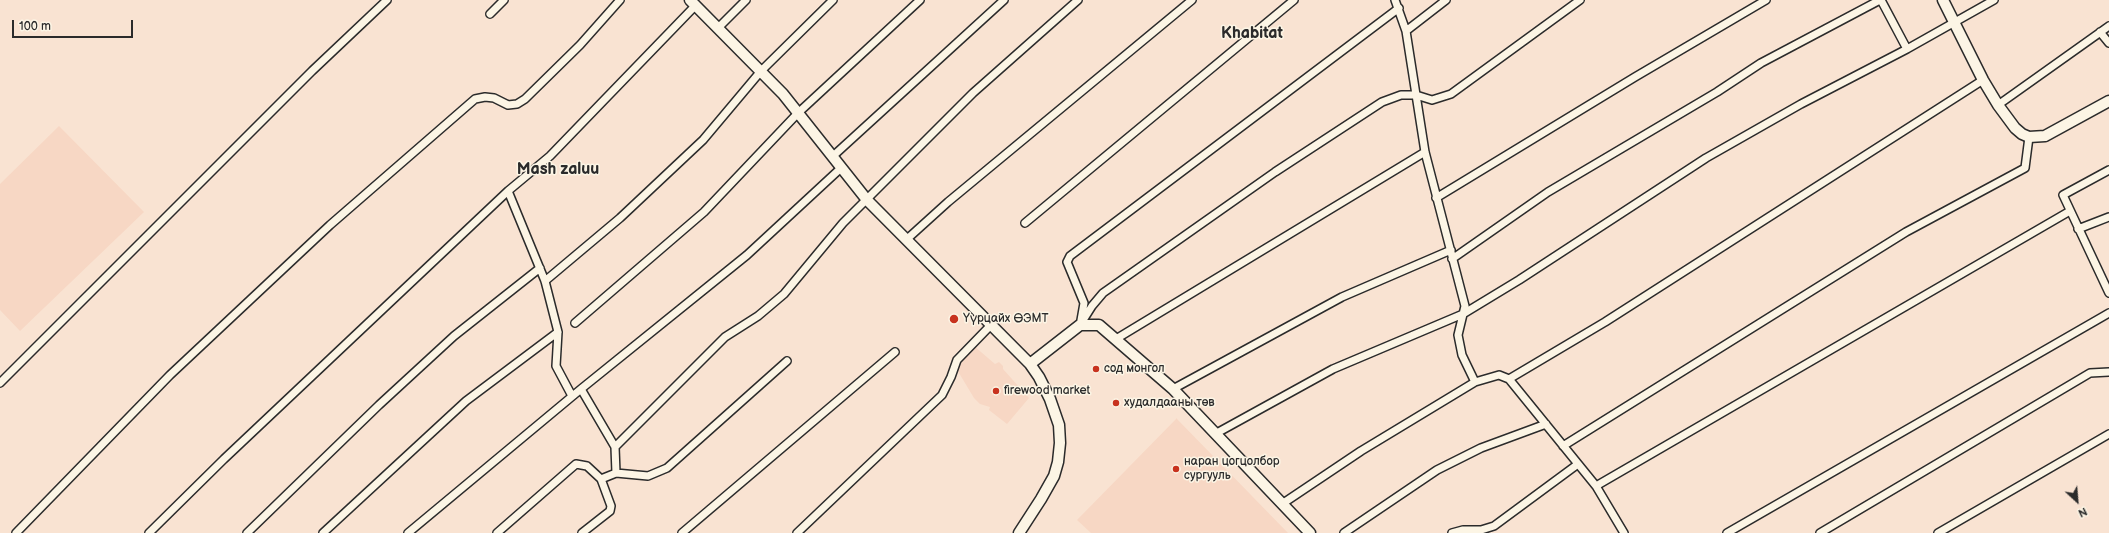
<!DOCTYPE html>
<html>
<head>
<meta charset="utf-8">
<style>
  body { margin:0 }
  #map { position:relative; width:2109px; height:533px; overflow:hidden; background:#f9e3d2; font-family:"Balsamiq Sans",sans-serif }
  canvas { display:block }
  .north { position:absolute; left:2057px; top:481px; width:40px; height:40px; -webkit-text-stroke:3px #fcf5e5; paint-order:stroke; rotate:154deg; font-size:11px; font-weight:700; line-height:16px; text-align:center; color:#2b2b2b }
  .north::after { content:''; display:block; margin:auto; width:14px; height:18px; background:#2b2b2b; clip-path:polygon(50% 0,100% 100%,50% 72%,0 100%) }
  .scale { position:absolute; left:12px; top:20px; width:121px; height:18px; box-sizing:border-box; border:2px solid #2b2b2b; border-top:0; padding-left:5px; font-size:12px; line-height:14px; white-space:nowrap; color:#2b2b2b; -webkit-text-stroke:3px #fcf5e5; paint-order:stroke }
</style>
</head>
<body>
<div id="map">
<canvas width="2109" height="533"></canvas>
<div class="north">N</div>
<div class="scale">100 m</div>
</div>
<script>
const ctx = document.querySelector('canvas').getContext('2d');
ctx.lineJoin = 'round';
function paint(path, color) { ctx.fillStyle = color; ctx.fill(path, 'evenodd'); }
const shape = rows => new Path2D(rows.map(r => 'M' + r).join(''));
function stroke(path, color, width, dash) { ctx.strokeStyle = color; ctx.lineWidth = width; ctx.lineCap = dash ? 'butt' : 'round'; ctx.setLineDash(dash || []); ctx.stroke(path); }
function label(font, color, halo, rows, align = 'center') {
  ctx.font = font + ' "Balsamiq Sans",sans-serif'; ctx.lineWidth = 3; ctx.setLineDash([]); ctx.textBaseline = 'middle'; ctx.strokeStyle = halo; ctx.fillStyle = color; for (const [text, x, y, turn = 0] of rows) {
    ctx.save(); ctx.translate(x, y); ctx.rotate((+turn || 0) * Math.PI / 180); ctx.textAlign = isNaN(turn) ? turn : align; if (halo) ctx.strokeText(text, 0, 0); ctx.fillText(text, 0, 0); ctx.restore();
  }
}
paint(shape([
  [59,126,144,212,20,331,0,310,0,184],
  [974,346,995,364,999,362,1003,366,1003,369,1029,398,1007,424,989,410,990,407,980,404,974,398,956,368],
  [1177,418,1177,419,1288,533,1091,533,1077,520]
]), '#f7d7c4');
const street = shape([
  [1395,0,1406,31,1425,152,1465,306,1458,335,1462,355,1475,382,1499,375,1509,379,1596,486,1624,533],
  [1881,0,1907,49],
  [490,14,504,0],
  [718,28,746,0],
  [1406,31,1446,0],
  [2100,32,2109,43],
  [1998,105,2109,26],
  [832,157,1004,0],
  [2109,170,2063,195,2109,293],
  [1436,198,1635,77,1766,0],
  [1025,223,1294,0],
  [2078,229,2109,217],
  [906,240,948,202,1192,0],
  [1452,259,1548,192,1717,92,1761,63,1880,0],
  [545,281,620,218,703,140,761,71,833,0],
  [1081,320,1084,303,1067,262,1070,256,1399,8],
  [575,323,704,212,798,113,920,0],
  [1080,325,1092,306,1103,293,1275,172,1382,102,1401,95,1416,95,1432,100,1451,94,1580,0],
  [1116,339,1425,152],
  [1509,379,1605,322,1983,80],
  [0,383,312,71,387,0],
  [581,389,615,447,616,473,601,479],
  [1173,389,1342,297,1451,250],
  [572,396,556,366,558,332,545,281,508,191,550,156,695,6],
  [1215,434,1333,369,1463,314,1519,280,1706,158,1801,104,1907,49,1994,0],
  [1563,446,1906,232,2025,168,2029,137],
  [615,447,725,337,758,316,784,294,843,223,973,93,1078,0],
  [616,473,648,476,667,468,787,361],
  [1596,486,2070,211],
  [1282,504,1361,451,1475,382],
  [16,533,170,375,330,225,475,99,485,97,494,98,508,105,517,104,525,99,580,45,620,0],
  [149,533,224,459,508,191],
  [247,533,379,405,454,336,540,268],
  [323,533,466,401,558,332],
  [408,533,581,389,747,255,841,168],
  [497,533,576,464,587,466,601,479,611,506,610,511,582,533],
  [682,533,895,352],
  [797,533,942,395,951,377,957,360,991,325],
  [1344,533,1437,470,1481,448,1546,424],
  [1452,533,1463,530,1481,530,1494,526,1578,464],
  [1727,533,2109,313],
  [1820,533,2090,373,2109,372],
  [1938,533,2109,434]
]);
const secondary = shape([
  [690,0,783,94,867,200,1030,364,1039,377,1050,399,1059,425,1060,443,1058,462,1054,476,1041,499,1019,533],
  [1943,0,1983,80,1998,105,2015,128,2022,134,2029,137,2045,136,2109,101],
  [1030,364,1080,325,1099,325,1173,389,1310,533]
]);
stroke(street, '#2b2b2b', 10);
stroke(secondary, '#2b2b2b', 13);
stroke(street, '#fcf5e5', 7);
stroke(secondary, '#fcf5e5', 10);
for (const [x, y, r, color] of [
  [954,319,5,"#c8321e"],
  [1096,369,4,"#c8321e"],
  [996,391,4,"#c8321e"],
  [1116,403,4,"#c8321e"],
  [1176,469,4,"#c8321e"]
]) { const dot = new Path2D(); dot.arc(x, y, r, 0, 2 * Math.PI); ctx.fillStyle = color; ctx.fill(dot); stroke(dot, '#fcf5e5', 1.5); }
label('12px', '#2b2b2b', '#fcf5e5', [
  ["Үүрцайх ӨЭМТ",963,319],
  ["сод монгол",1104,369],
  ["firewood market",1004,391],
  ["худалдааны төв",1124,403],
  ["наран цогцолбор",1184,462],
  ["сургууль",1184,476]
], 'left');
label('bold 16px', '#2b2b2b', '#fcf5e5', [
  ["Khabitat",1252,34],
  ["Mash zaluu",558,170]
]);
</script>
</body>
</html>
